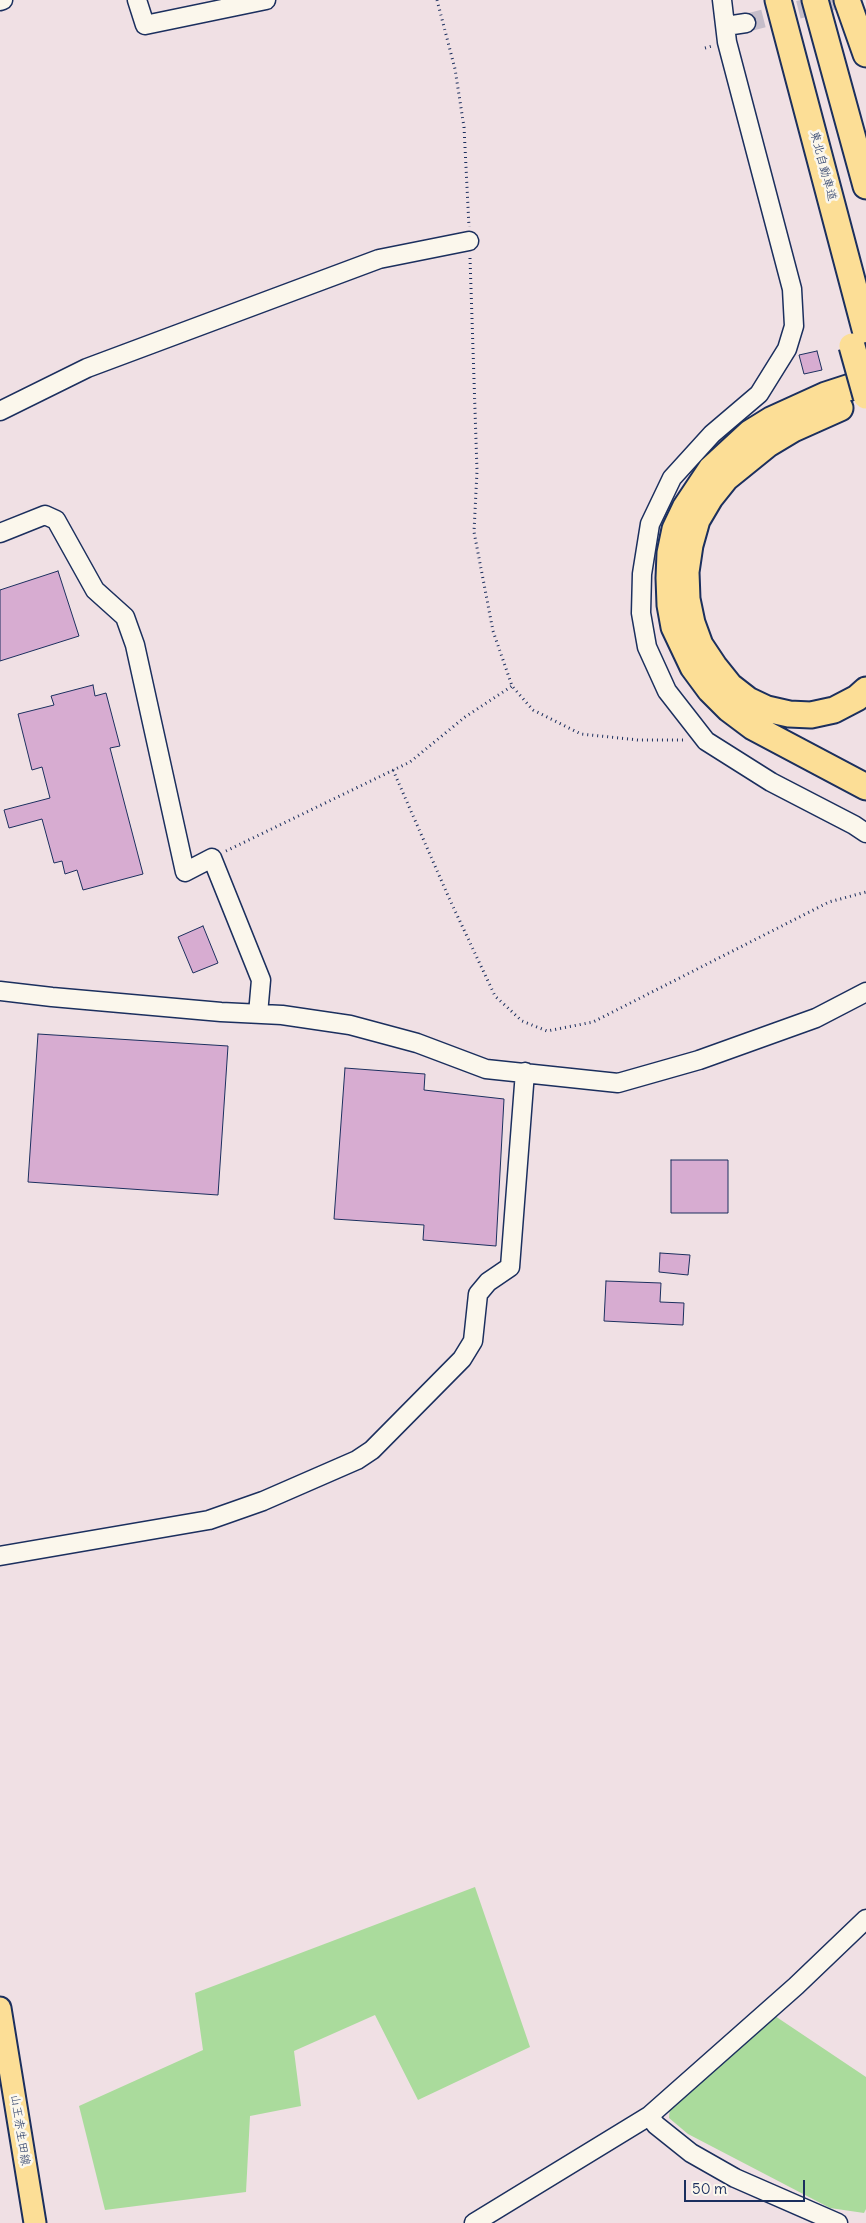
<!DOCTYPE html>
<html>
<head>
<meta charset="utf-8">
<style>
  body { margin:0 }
  #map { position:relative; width:866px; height:2223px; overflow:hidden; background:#f0e0e4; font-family:Delius,sans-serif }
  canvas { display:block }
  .scale { position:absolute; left:684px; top:2180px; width:121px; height:22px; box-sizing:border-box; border:2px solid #1b2f5e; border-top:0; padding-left:6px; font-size:15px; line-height:18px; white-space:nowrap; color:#1b2f5e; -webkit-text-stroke:4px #fbf7ec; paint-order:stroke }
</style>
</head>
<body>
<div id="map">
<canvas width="866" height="2223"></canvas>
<div class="scale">50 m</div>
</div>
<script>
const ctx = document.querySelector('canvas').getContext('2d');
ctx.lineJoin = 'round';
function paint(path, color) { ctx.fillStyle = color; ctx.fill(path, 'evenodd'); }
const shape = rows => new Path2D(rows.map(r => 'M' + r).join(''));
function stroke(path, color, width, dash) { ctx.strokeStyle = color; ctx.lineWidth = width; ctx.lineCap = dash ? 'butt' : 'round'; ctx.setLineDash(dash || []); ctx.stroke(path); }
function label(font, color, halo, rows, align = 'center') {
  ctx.font = font + ' Delius,"Klee One",sans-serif'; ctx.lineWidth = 5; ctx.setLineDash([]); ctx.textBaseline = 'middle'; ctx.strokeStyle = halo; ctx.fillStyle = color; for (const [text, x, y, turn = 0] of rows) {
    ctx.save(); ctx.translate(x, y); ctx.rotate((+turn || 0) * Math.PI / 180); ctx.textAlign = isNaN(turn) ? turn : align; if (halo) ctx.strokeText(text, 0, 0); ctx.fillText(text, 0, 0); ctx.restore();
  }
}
paint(shape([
  [475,1887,530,2047,418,2100,375,2015,294,2051,301,2106,250,2116,246,2192,105,2210,79,2106,203,2050,195,1993],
  [775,2016,866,2077,866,2209,864,2213,830,2208,688,2134,669,2118,670,2106]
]), '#aadb9c');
const building = shape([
  [817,351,822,370,804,374,799,355,817,351],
  [58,571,79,636,0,661,0,590,58,571],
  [93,685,95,696,106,693,120,746,110,748,143,874,83,890,77,870,65,874,62,861,54,863,42,819,9,828,4,810,50,798,42,767,32,770,18,714,54,705,51,696,93,685],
  [203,926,218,963,193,973,178,937,203,926],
  [38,1034,228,1046,218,1195,28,1182,38,1034],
  [345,1068,425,1074,424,1090,504,1099,496,1246,423,1240,424,1225,334,1219,345,1068],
  [671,1160,728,1160,728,1213,671,1213,671,1160],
  [660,1253,690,1255,688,1275,659,1272,660,1253],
  [606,1281,661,1283,660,1302,684,1303,683,1325,604,1321,606,1281]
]);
paint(building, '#d7acd1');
stroke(building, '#1b2f5e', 1);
stroke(shape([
  [746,23,837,0]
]), '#c5bdc9', 18, [18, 9]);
const minor = shape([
  [137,0,145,25,266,0],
  [722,0,727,42,792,289,794,326,787,349,759,394,712,434,672,478,650,524,642,574,641,613,647,647,667,691,706,741,771,782,854,825,866,833],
  [0,1,3,0],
  [726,26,746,23],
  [0,411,87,368,379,259,469,241],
  [0,533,45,515,56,520,95,590,125,617,135,645,185,872,212,858,261,980,258,1014],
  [0,991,52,997,221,1012,282,1015,350,1025,417,1043,486,1069,618,1083,699,1060,816,1018,866,992],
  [0,1556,209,1520,263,1501,357,1460,372,1450,462,1359,473,1341,478,1294,488,1282,510,1267,525,1072],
  [649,2116,656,2125,691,2153,735,2178,838,2223],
  [474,2223,649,2116,796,1986,866,1919]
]);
const major = shape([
  [0,2008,35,2223]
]);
const highway = shape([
  [778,0,866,333],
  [815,0,866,186],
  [847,0,866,54],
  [866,382,826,395,771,420,750,433,711,469,685,508,675,529,670,553,669,578,670,605,674,627,693,667,710,690,729,709,753,727,866,787],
  [840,408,793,429,768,444,726,478,710,498,697,520,690,545,686,572,687,599,692,623,700,645,714,666,730,686,748,700,767,709,789,714,811,715,834,710,857,698,866,690]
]);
stroke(minor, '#1b2f5e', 21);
stroke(major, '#1b2f5e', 25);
stroke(highway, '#1b2f5e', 29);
stroke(shape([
  [437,0,455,69,464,127,469,227],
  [705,48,712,46],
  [470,258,477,471,474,532,493,631,512,686,533,710,581,734,638,740,685,740],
  [393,770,449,898,495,996,522,1021,547,1031,593,1022,829,902,866,892],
  [226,851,410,762,465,717,512,686]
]), '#1b2f5e', 3, [1, 4]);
stroke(minor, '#fbf7ec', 18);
stroke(major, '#fcde96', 21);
stroke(highway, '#fcde96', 25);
const highwayBridge = shape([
  [852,346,866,396]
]);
stroke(highwayBridge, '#1b2f5e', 29, []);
stroke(highwayBridge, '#fcde96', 25);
label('12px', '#1b2f5e', '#fbf7ec', [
  ["東北自動車道",823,166,75],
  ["山王赤生田線",20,2130,81]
]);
</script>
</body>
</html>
